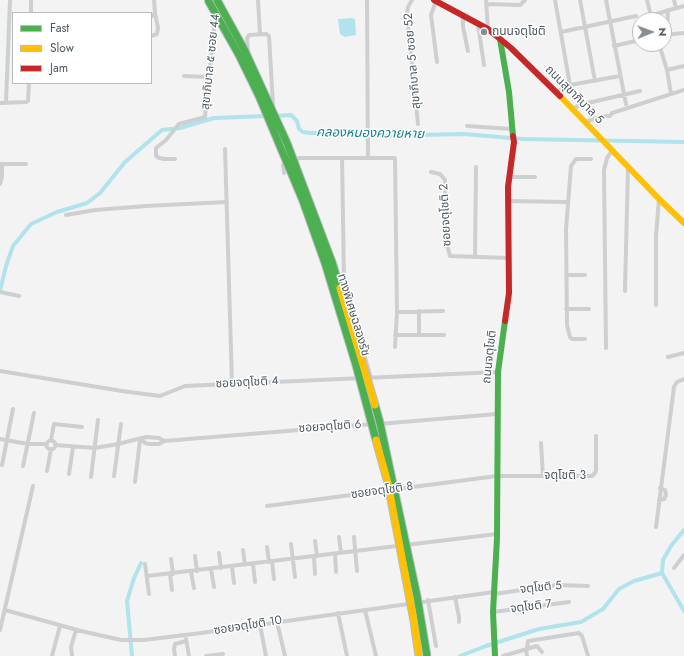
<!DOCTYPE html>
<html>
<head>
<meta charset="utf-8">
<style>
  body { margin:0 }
  #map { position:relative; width:684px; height:656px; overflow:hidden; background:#f3f3f3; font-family:Jost,sans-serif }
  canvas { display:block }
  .legend { position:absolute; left:12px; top:12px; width:140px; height:72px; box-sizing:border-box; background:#fff; border:1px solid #b7bcbf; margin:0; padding:5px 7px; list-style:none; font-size:12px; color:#4b575f }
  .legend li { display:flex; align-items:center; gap:8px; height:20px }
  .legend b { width:20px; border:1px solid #b7bcbf }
  .north { position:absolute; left:632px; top:12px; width:40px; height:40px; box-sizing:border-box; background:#fff; border:1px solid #b7bcbf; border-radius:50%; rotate:89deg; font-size:11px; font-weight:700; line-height:16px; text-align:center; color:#4b575f }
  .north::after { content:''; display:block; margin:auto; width:14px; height:18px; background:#868e93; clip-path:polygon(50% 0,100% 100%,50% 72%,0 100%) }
</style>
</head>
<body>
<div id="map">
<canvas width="684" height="656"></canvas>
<ul class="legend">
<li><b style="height:5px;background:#4caf50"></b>Fast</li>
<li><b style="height:5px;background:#ffc107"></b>Slow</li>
<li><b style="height:5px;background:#c62828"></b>Jam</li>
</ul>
<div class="north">N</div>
</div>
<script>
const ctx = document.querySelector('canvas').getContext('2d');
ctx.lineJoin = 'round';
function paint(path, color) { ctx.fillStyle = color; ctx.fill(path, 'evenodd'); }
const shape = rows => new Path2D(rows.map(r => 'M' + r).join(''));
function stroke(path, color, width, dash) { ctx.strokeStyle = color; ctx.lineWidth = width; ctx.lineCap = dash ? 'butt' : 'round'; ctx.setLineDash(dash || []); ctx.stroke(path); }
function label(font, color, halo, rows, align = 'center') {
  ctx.font = font + ' Jost,"Noto Sans Thai",sans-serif'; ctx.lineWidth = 3; ctx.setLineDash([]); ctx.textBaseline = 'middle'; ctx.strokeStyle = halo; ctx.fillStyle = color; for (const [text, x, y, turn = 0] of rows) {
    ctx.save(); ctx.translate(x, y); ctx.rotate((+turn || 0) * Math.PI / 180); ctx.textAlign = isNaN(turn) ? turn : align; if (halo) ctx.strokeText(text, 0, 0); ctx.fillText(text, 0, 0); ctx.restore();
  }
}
paint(shape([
  [352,18,355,19,356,35,345,37,340,34,338,19]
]), '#b0e3eb');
stroke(shape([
  [274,116,291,115,297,121,299,129,303,132,310,133,350,133,373,136,464,134,522,139,684,142],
  [0,291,6,266,13,246,31,224,57,212,87,203,100,193,125,162,162,130,180,128,214,118,267,116],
  [684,530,671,546,663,560,662,573,684,611],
  [132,656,127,601,134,578,141,563],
  [460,656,486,646,539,629,581,622,603,609,619,589,634,581,662,573]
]), '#b0e3eb', 4);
stroke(shape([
  [258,0,260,34],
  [367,0,368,158],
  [412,0,408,7,407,13,418,124],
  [486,0,488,29],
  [555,0,570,85],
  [580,0,595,81],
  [606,0,626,104],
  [647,0,652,20],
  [674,0,676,8],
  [436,1,431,15,437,62],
  [487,4,520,5,525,0],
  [31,13,31,0],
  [463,16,463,27,468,51],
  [151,17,155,13,154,0],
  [642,18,684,6],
  [478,24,484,65],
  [561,32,636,16],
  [667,34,668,10],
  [664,35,684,33],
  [151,36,157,34,158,28,155,13],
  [659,44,667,70,671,94],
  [614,46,640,40],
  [248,50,247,39,249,35,266,34,269,36,273,105],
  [667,70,684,66],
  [184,76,209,77],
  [556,92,570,85,620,76],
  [0,103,26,102,28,101,29,83],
  [6,103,10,0],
  [572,110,579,105,640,91],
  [584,122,604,116,610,116,612,113,684,90],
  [467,126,512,129],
  [225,149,232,384],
  [342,158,344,279,346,292,371,378],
  [175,159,164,159,159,158,156,156,156,148,166,140,179,124,205,117,217,0],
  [0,164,26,164],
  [431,172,440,174,445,180,446,241,450,256,509,258],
  [284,173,283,165,285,162,300,158,395,158,397,312,395,347],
  [509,177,535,177],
  [0,184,2,177,2,164],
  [509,201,567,202],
  [66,215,95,210,146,206,227,202],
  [475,257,476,167],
  [566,275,585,275],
  [625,291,628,167],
  [0,292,19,296],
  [656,305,656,236,659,199],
  [566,309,589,309],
  [419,311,419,335],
  [397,312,443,311],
  [395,335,444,335],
  [585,339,572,339,570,337,567,325,566,229,571,166,576,159,591,159],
  [606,348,604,170,607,158,612,151],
  [668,357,684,353],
  [0,371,122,391,160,396,185,386,498,372],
  [379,424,497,414],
  [0,439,28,444,47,444],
  [141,439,145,443,149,444,159,444,164,441],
  [51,440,54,424,82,427],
  '46.5 445a4.5 4.5 0 1 1 9 0a4.5 4.5 0 1 1-9 0Z',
  [164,441,373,424],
  [541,443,543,476],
  [55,445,95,448,118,444,146,437,159,438,164,441],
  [2,465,13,409],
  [23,466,34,413],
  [47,471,51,449],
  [69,474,73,447],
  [114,476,121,424],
  [91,477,98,420],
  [135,482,140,440],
  [659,500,664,499,666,495,665,490,660,488],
  [267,506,497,476,592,476,595,473,596,470,596,436],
  [656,527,674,387,677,382,684,379],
  [339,537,341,553],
  [354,537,357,571],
  [315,541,317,556],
  [291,544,295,577],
  [267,547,269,562],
  [243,550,245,565],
  [219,553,221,568],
  [335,554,336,572],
  [195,556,197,571],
  [314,557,315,574],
  [171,559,173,574],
  [272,561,274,579],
  [145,564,149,594],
  [253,564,255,582],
  [232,567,234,583],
  [674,568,684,555],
  [211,569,214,587],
  [191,572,194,588],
  [170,574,172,590],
  [147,576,497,534],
  [494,594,557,585,588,586],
  [455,597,459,617,459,622],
  [428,600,436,646],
  [5,610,81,631,121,640,144,640,201,633,494,592],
  [365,610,376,656],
  [493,612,569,602],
  [338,613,347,656],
  [277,622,285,656],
  [260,625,266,656],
  [0,630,33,486],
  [186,639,189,656],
  [526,649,527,656],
  [527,649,528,641,579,633,582,636,588,656],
  [52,656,60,626],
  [72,656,71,647,76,630],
  [175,656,174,649,175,644,186,641],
  [206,656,223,654],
  [503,656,537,646,542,652]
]), '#cdcfd1', 4);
stroke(shape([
  [500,39,509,92,513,136],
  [495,656,493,612,497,538,498,372,505,321]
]), '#4caf50', 6);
stroke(shape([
  [560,96,659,199,684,223]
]), '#ffc107', 6);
stroke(shape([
  [434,0,488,29,511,48,560,96],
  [505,321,509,293,508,187,514,142,513,136]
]), '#c62828', 6);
const fastBridge = shape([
  [208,0,239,55,259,96,303,201,325,263,356,365,376,440],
  [217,0,245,51,287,143,332,262,340,288],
  [375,405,380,423,417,596,427,656]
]);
const slowBridge = shape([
  [340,288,375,405],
  [376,440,388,483,414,621,419,656]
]);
stroke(fastBridge, '#b8bdc2', 9, []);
stroke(slowBridge, '#b8bdc2', 9, []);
stroke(fastBridge, '#4caf50', 7);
stroke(slowBridge, '#ffc107', 7);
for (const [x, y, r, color] of [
  [484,32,4,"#868e93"]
]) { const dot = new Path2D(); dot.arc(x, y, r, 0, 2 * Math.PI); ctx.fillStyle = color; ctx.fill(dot); stroke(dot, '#fff', 1.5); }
label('12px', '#4b575f', '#fff', [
  ["ถนนจตุโชติ",492,32]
], 'left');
label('12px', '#4b575f', '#fff', [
  ["สุขาภิบาล 5 ซอย 52",413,61,-95],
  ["สุขาภิบาล ๕ ซอย 44",211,62,-84],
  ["ถนนสุขาภิบาล 5",574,95,45],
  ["ซอยจตุโชติ 2",446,215,-93],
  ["ทางพิเศษฉลองรัช",353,315,73],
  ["ถนนจตุโชติ",490,357,-84],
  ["ซอยจตุโชติ 4",247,383,-3],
  ["ซอยจตุโชติ 6",330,427,-4],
  ["จตุโชติ 3",565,476],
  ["ซอยจตุโชติ 8",382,491,-8],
  ["จตุโชติ 5",541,588,-6],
  ["จตุโชติ 7",531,607,-7],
  ["ซอยจตุโชติ 10",248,626,-9]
]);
label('italic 13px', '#147f91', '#fff', [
  ["คลองหนองควายหาย",370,134,1]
]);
</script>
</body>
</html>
